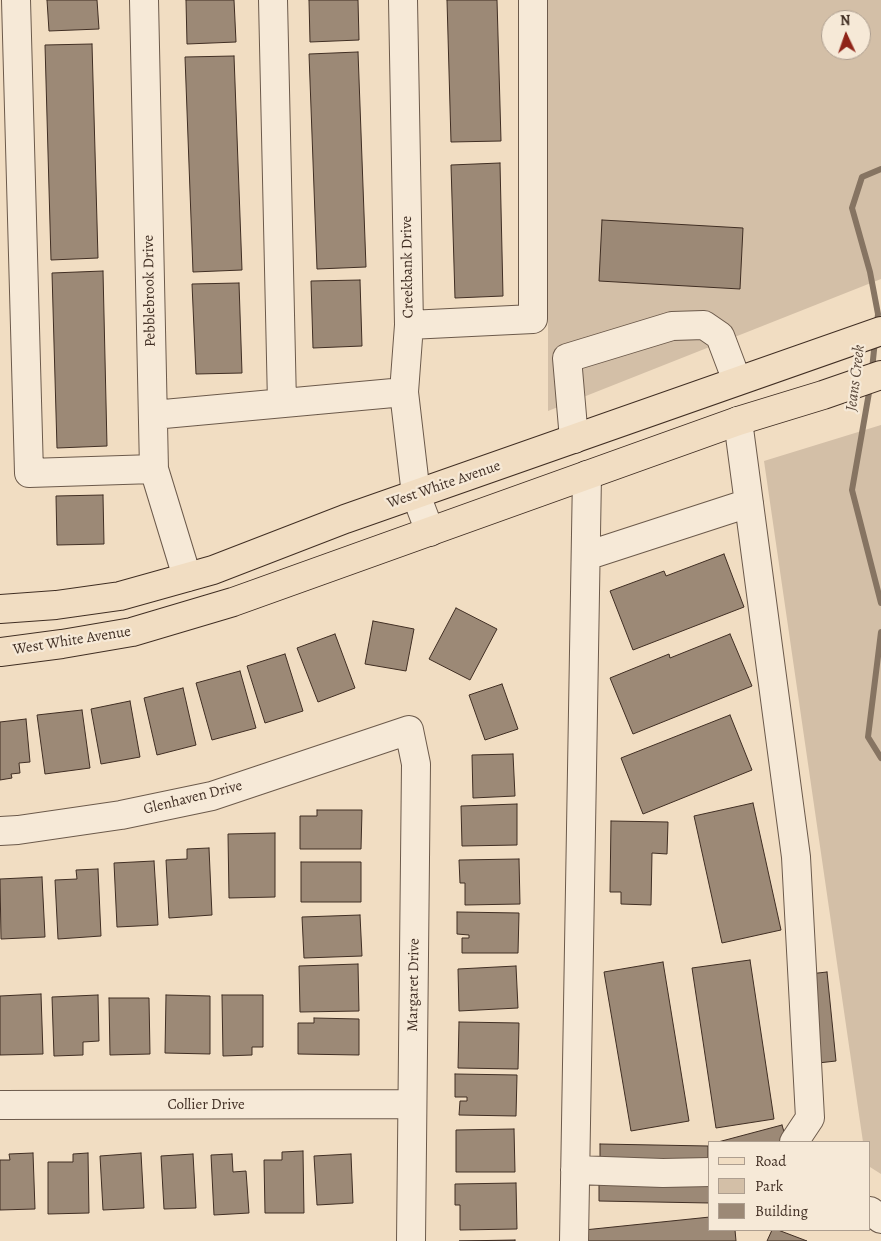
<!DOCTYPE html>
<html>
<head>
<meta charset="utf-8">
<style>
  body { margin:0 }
  #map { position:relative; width:881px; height:1241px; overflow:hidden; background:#f1ddc2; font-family:Alegreya,serif }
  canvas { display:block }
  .legend { position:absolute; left:708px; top:1141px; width:162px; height:90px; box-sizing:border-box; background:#f6e9d7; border:1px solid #ad9e8f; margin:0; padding:6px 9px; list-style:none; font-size:15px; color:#402e23 }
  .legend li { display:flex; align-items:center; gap:10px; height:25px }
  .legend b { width:25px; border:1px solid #ad9e8f }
  .north { position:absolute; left:821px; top:10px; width:50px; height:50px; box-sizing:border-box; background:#f6e9d7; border:1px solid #ad9e8f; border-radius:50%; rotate:357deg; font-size:14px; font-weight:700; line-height:20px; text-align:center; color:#402e23 }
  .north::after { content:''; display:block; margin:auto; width:18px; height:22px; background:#8f2418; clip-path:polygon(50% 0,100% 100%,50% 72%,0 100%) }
</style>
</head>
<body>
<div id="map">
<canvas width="881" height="1241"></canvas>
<ul class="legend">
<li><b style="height:6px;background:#f1ddc2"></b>Road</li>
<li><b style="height:14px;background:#d3bfa7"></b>Park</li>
<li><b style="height:14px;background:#9c8976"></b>Building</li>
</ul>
<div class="north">N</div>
</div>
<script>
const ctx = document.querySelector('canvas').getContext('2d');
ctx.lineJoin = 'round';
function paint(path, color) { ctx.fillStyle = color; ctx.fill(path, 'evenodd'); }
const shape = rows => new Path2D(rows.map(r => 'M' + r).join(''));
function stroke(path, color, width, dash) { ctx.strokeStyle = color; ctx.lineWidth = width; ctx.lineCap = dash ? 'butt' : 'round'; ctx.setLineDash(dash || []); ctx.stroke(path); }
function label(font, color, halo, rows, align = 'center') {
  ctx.font = font + ' Alegreya,serif'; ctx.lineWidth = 4.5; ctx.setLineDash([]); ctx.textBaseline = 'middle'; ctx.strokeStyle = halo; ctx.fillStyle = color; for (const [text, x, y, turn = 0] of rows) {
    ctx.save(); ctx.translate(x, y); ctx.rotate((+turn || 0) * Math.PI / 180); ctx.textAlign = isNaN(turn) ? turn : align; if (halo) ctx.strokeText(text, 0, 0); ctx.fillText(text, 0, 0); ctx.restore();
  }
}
paint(shape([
  [548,0,881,0,881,279,548,411],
  [831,20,861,20,861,50,831,50],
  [881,425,881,1174,870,1167,870,1142,863,1142,764,461]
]), '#d3bfa7');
stroke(shape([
  [877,325,878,314,870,272,852,208,862,177,881,169],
  [872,370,875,340],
  [870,387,852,490,881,603],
  [881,632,868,737,881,758]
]), '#867462', 6);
const building = shape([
  [47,0,97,0,99,29,49,31,47,0],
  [186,0,234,0,236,42,187,44,186,0],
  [309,0,358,0,359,40,310,42,309,0],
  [447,0,497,0,501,141,451,142,447,0],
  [92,44,98,258,51,260,45,45,92,44],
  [358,52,366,267,317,269,309,54,358,52],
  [234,56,242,270,193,272,185,57,234,56],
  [500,163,503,296,455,298,451,165,500,163],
  [602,220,743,228,740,289,599,281,602,220],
  [103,271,107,446,57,448,52,273,103,271],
  [360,280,362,346,313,348,311,281,360,280],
  [239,283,242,373,196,374,192,284,239,283],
  [103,495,104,544,57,545,56,496,103,495],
  [724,554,744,607,633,650,610,591,664,571,666,576,724,554],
  [456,608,497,629,470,680,429,659,456,608],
  [373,621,414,629,406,671,365,664,373,621],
  [335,634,355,688,318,702,297,648,335,634],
  [730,634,752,686,633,734,610,678,669,654,670,658,730,634],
  [285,654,303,711,265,723,247,666,285,654],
  [240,671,256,728,212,740,196,683,240,671],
  [502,684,518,729,485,740,469,695,502,684],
  [183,688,196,745,157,755,144,698,183,688],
  [130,701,140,757,101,764,91,709,130,701],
  [82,710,90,768,45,774,37,715,82,710],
  [730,715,752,770,643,814,621,758,730,715],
  [26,719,30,762,19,763,20,773,11,774,12,778,0,780,0,722,26,719],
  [513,754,515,796,473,798,472,755,513,754],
  [753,803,781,930,722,943,694,816,753,803],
  [517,804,517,845,462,846,461,806,517,804],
  [317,810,362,810,361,849,300,849,300,816,317,816,317,810],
  [611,821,668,822,667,854,652,853,651,905,621,904,621,892,610,892,611,821],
  [275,833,275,897,229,898,228,834,275,833],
  [209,848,212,915,169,918,166,860,187,859,187,849,209,848],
  [519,859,520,904,465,905,465,883,460,883,459,860,519,859],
  [154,861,158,925,117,927,114,863,154,861],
  [301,862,361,862,361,902,301,902,301,862],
  [98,869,101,936,58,939,55,880,77,879,76,870,98,869],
  [42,877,45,937,1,939,0,879,42,877],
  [457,912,519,913,518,953,462,953,462,938,469,938,469,935,457,934,457,912],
  [360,915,362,956,304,958,302,917,360,915],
  [750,960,774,1119,716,1128,692,968,750,960],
  [663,962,689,1121,631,1131,604,972,663,962],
  [358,964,359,1011,300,1012,299,966,358,964],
  [516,966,518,1008,459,1011,458,969,516,966],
  [827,972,836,1061,818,1063,809,974,827,972],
  [41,994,43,1054,0,1055,0,996,41,994],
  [98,995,99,1041,83,1042,83,1055,54,1056,52,997,98,995],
  [166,995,210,996,210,1054,165,1053,166,995],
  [222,995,263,995,263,1047,252,1047,252,1055,223,1056,222,995],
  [109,998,149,998,150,1054,110,1055,109,998],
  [314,1018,359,1019,359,1055,298,1054,298,1023,314,1023,314,1018],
  [459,1022,519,1023,518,1069,458,1068,459,1022],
  [455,1074,517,1075,516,1116,459,1115,460,1101,467,1101,467,1097,455,1097,455,1074],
  [782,1125,787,1142,718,1142,782,1125],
  [514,1129,515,1172,456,1172,456,1130,514,1129],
  [600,1144,708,1146,708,1163,600,1161,600,1144],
  [303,1151,304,1213,265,1213,264,1160,282,1160,282,1152,303,1151],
  [33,1153,35,1209,0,1210,0,1160,10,1160,9,1154,33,1153],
  [88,1153,89,1213,48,1214,48,1162,73,1162,73,1154,88,1153],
  [141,1153,144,1208,103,1210,100,1156,141,1153],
  [193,1154,196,1208,164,1209,161,1156,193,1154],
  [232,1154,233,1172,246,1171,249,1213,214,1215,211,1155,232,1154],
  [351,1154,353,1203,317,1205,314,1156,351,1154],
  [516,1183,517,1229,460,1230,460,1205,455,1205,455,1184,516,1183],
  [599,1183,710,1185,710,1203,599,1201,599,1183],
  [710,1217,710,1230,735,1230,736,1241,585,1241,584,1230,710,1217],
  [772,1230,778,1230,807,1241,767,1241,772,1230],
  [515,1240,515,1241,459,1241,515,1240]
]);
paint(building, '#9c8976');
stroke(building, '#402e23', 1);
const minor = shape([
  [16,0,29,473,154,469],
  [144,0,154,469,187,577],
  [273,0,282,403],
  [403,0,409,325,404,392,416,495,430,532],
  [409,325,533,319,533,0],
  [153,415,404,392],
  [738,421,796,857,810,1118,794,1142],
  [574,439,567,358,672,326,704,325,720,336,737,381],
  [586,556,749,503],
  [0,831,18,830,121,815,212,796,409,730,416,764,411,1241],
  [0,1105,412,1104],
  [575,1170,663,1173,710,1172],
  [870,1211,881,1219],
  [574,1241,587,475]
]);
const major = shape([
  [0,609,56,605,120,596,213,570,345,519,881,331],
  [0,652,62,644,132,632,233,602,738,421,823,395,881,375]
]);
stroke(minor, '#6c5a4b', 30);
stroke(major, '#402e23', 30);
stroke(minor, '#f6e9d7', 28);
stroke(major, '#f1ddc2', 28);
label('15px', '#402e23', '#f6e9d7', [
  ["Creekbank Drive",408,267,-91],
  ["Pebblebrook Drive",150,291,-91],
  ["West White Avenue",444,485,-19],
  ["West White Avenue",72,641,-9],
  ["Glenhaven Drive",193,798,-14],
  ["Margaret Drive",414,985,-89],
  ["Collier Drive",206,1105]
]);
label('italic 16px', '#5d4b3d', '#f6e9d7', [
  ["Jeans Creek",856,378,-83]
]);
</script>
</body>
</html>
